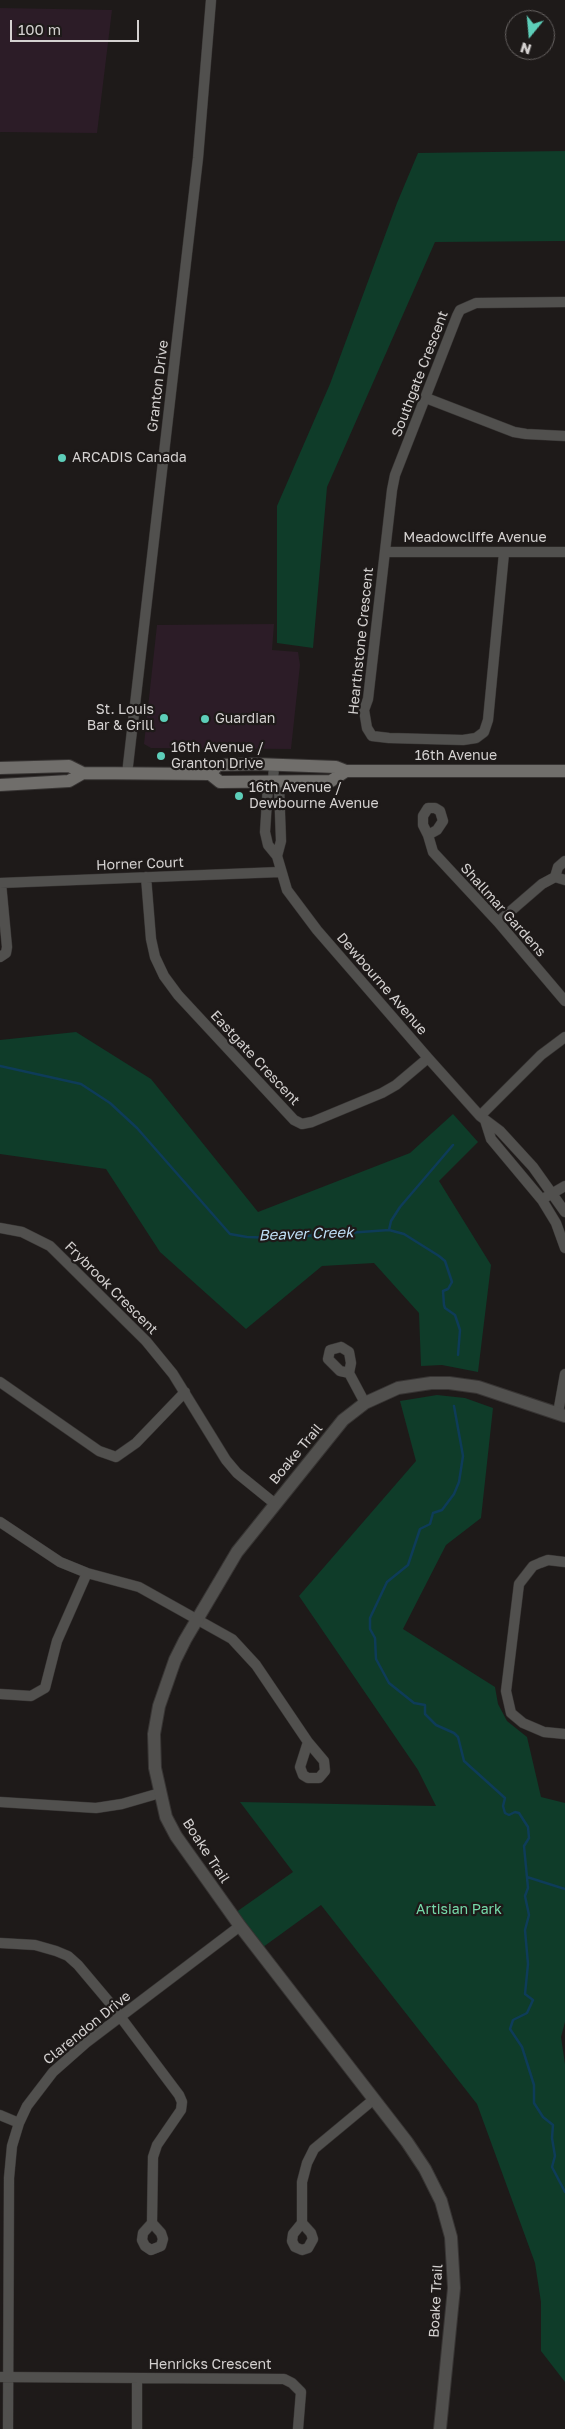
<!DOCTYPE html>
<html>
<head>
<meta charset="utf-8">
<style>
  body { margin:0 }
  #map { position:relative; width:565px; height:2429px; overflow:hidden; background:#1e1a19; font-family:"Golos Text",sans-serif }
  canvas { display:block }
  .north { position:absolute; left:505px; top:10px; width:50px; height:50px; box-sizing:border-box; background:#1e1a19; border:1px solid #676362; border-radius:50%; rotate:197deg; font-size:14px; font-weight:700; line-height:20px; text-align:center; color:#d4d1d0 }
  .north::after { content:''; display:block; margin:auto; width:18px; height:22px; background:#5dceb9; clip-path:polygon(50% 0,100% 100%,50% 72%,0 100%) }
  .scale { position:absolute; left:10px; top:20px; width:129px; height:22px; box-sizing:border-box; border:2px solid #d4d1d0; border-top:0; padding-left:6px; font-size:15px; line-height:18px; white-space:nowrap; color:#d4d1d0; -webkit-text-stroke:4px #1e1a19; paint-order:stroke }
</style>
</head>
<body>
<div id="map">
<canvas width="565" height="2429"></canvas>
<div class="north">N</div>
<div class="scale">100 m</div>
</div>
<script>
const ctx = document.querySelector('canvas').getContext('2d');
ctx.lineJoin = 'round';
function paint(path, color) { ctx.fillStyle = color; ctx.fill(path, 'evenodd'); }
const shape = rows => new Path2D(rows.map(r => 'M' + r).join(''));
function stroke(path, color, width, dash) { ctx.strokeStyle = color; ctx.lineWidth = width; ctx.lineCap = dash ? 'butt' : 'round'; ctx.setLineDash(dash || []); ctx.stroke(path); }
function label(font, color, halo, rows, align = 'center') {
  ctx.font = font + ' "Golos Text",sans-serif'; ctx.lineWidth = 4.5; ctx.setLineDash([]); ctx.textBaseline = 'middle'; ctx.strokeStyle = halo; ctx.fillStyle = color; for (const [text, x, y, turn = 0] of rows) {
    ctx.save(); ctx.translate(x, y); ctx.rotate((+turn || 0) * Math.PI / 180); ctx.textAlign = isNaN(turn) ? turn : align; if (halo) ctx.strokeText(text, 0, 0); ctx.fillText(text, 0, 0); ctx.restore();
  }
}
paint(shape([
  [0,8,112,10,97,133,0,132],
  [274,624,272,650,298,652,300,665,291,749,151,748,144,744,157,625]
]), '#2c1c27');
paint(shape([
  [565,151,565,241,435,242,327,487,313,648,277,643,277,506,330,384,397,203,418,153],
  [76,1032,151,1079,258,1212,410,1153,453,1114,478,1142,439,1181,491,1265,478,1372,442,1365,421,1366,419,1313,374,1263,322,1266,246,1329,160,1252,106,1169,0,1154,0,1040],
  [437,1395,465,1398,493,1408,481,1518,446,1545,403,1629,495,1687,498,1704,507,1721,527,1737,541,1797,565,1803,565,2022,561,2037,565,2064,565,2382,541,2351,541,2302,535,2263,477,2104,321,1905,259,1950,232,1915,293,1872,240,1802,436,1806,418,1770,299,1596,416,1461,400,1401]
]), '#0f3c29');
stroke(shape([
  [0,1066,81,1084,110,1103,137,1128,230,1234,247,1237,277,1238,389,1230,404,1234,439,1256,445,1261,452,1282,448,1289,443,1291,444,1305,445,1308,455,1315,460,1330,458,1355],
  [389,1230,391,1221,400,1207,453,1145],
  [454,1406,463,1456,459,1482,454,1494,442,1510,433,1513,430,1524,420,1529,408,1565,387,1582,370,1618,370,1629,375,1638,376,1659,389,1683,414,1703,425,1705,425,1714,436,1725,454,1733,458,1737,464,1761,505,1798,503,1806,505,1813,509,1815,515,1812,519,1813,528,1827,529,1838,524,1846,528,1888,525,1896,529,1915,525,1930,528,1964,525,1994,533,2000,527,2013,513,2020,510,2029,522,2047,534,2085,534,2103,543,2117,553,2125,552,2138,555,2156,552,2167,565,2192],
  [527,1877,565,1889]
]), '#0e3c59', 2.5);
const minor = shape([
  [426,398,514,432,526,434,565,436],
  [385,552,565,552],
  [504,553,488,720,484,732,476,738,463,740,389,738,372,736,367,728,364,710,368,699,392,490,395,475,457,316,460,310,476,303,565,302],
  [274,765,273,781,268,785,265,832,268,845,277,856],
  [127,774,198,158,211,0],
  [273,781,279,786,281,841,277,856,287,890,317,930,428,1058,480,1116,500,1131,533,1167,565,1212],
  [428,835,423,825,423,816,428,808,435,808,440,811,443,821,437,830,428,835,433,852,498,922,565,1001],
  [146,877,151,939,155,957,164,976,178,995,294,1120,302,1124,312,1122,382,1093,396,1085,428,1058],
  [555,877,558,867,565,861],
  [0,883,280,872],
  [498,922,542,884,555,877,565,880],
  [0,957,6,953,7,947,1,883],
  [480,1116,541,1055,565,1037],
  [485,1120,491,1139,542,1200,556,1223,565,1248],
  [546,1197,565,1186],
  [0,1228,22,1232,50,1246,146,1341,173,1374,226,1460,237,1473,274,1503],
  [341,1347,349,1352,351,1363,349,1373,340,1371,328,1359,330,1350,341,1347],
  [349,1373,365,1403],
  [0,1382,99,1451,116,1457,136,1443,185,1392],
  [558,1413,565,1374],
  [0,1522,60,1562,87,1573,139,1587,232,1639,256,1665,308,1742,300,1767,303,1775,308,1778,319,1778,325,1771,324,1761,308,1742],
  [565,1562,548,1560,540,1563,533,1566,519,1584,506,1691,511,1713,523,1723,544,1732,565,1734],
  [0,1694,31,1696,45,1688,57,1641,87,1573],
  [0,1802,96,1808,122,1804,160,1793],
  [0,1943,35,1945,56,1951,68,1956,78,1965,110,2003,179,2095,182,2102,181,2110,157,2145,153,2157,152,2223],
  [0,2115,19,2123],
  [152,2223,161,2233,163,2239,161,2246,151,2250,145,2246,142,2240,143,2233,152,2223],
  [302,2223,302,2182,307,2163,314,2149,373,2100],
  [302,2223,311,2233,313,2239,308,2248,302,2250,295,2247,292,2241,293,2234,302,2223],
  [0,2377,284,2379,292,2383,301,2392,298,2429],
  [137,2378,137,2429],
  [8,2429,9,2178,12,2146,19,2123,27,2106,53,2072,87,2042,240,1926]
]);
const tertiary = shape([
  [440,2429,454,2288,451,2237,441,2201,425,2169,407,2142,240,1926,176,1836,166,1817,155,1768,154,1734,159,1706,175,1660,185,1640,237,1552,343,1420,365,1403,398,1388,431,1383,449,1383,478,1387,565,1416]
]);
const secondary = shape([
  [0,768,69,766,83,773,210,774,220,782,331,781,346,771],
  [210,774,218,765,256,764,336,767,346,771,565,771],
  [0,785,69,781,83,773]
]);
stroke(minor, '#373433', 11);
stroke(tertiary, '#373433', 14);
stroke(secondary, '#373433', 14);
stroke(minor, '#51504e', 10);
stroke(tertiary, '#51504e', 12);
stroke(secondary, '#706e6b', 12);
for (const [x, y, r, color] of [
  [62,458,5,"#5dceb9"],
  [164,718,5,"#5dceb9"],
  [205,719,5,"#5dceb9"],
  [161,756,5,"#5dceb9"],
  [239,796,5,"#5dceb9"]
]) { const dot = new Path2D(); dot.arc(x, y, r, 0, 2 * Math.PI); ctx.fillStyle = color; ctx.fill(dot); stroke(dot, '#1e1a19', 2); }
label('14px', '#d4d1d0', '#1e1a19', [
  ["Southgate Crescent",420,374,-69],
  ["Granton Drive",158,386,-83],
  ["Meadowcliffe Avenue",475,538],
  ["Hearthstone Crescent",361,641,-84],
  ["16th Avenue",456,756],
  ["Horner Court",140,864,-2],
  ["Shallmar Gardens",503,910,48],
  ["Dewbourne Avenue",382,984,49],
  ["Eastgate Crescent",255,1058,47],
  ["Frybrook Crescent",111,1288,45],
  ["Boake Trail",296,1454,-50],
  ["Boake Trail",206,1851,57],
  ["Clarendon Drive",87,2028,-39],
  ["Boake Trail",436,2301,-87],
  ["Henricks Crescent",210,2365]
]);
label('14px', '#d4d1d0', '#1e1a19', [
  ["ARCADIS Canada",72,458],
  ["St. Louis",154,710,"right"],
  ["Bar & Grill",154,726,"right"],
  ["Guardian",215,719],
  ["16th Avenue /",171,748],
  ["Granton Drive",171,764],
  ["16th Avenue /",249,788],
  ["Dewbourne Avenue",249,804]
], 'left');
label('14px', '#76d9a9', '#1e1a19', [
  ["Artisian Park",459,1910]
]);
label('italic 15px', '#bfdef6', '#1e1a19', [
  ["Beaver Creek",306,1234,-2]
]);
</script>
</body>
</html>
